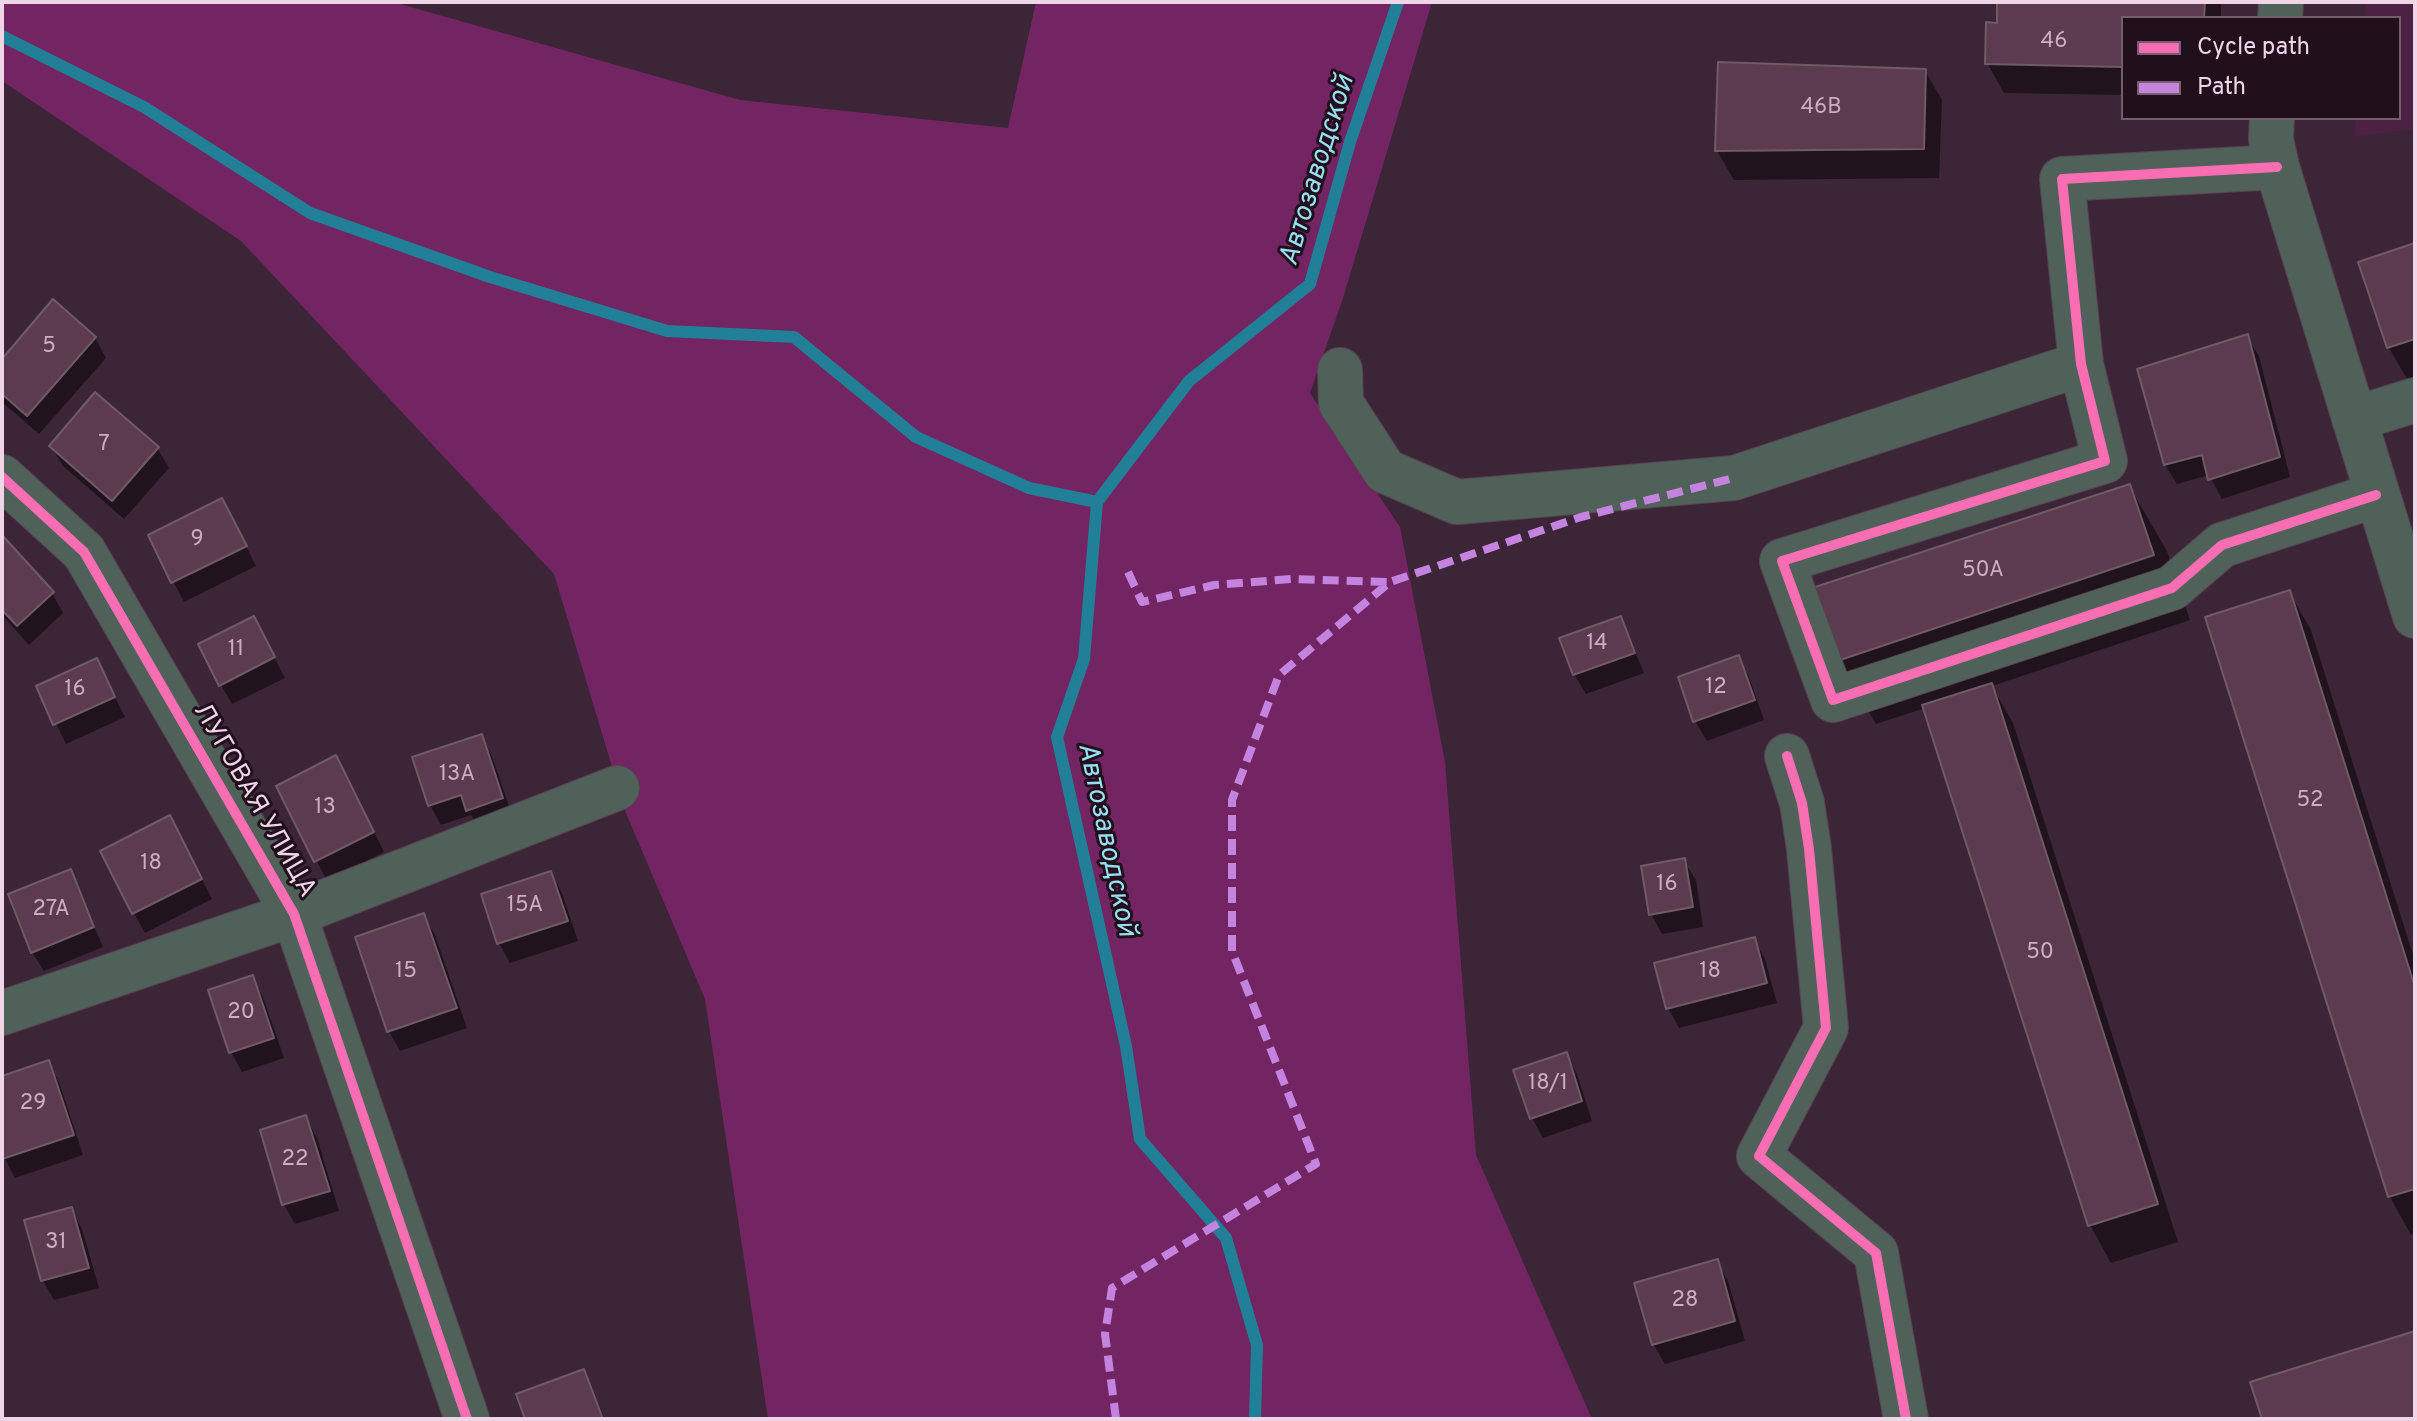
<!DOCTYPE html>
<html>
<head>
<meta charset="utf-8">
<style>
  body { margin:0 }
  #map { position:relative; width:2417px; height:1421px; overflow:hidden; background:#3c2537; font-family:Overpass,sans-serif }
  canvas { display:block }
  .frame { position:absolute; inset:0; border:4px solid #f0d5e7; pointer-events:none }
  .legend { position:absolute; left:2121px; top:16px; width:280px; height:104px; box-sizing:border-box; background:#210f1c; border:2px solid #745e6d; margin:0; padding:10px 14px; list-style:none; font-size:24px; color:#f0d5e7 }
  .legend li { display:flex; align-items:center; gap:16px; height:40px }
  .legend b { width:40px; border:2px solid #745e6d }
</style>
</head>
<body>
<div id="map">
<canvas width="2417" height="1421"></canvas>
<div class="frame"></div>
<ul class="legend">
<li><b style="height:10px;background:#f96db3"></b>Cycle path</li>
<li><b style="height:10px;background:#c483df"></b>Path</li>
</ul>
</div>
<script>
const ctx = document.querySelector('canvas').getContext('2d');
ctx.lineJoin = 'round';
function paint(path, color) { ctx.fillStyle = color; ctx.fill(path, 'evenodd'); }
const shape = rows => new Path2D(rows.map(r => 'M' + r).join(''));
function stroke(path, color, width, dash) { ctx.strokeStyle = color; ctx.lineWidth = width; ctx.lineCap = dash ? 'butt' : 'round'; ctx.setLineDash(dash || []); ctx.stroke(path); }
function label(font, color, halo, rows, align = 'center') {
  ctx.font = font + ' Overpass,sans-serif'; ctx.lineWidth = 6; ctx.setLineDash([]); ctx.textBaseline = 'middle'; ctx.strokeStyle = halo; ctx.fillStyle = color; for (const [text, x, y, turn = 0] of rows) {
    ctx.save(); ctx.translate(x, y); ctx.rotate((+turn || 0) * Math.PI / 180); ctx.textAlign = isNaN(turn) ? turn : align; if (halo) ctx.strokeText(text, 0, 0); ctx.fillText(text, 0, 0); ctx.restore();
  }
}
paint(shape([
  [2366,2,2415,2,2415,129,2354,137,2356,118,2399,118,2399,18,2364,18]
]), '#4d2143');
paint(shape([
  [2,2,393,2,740,100,1008,128,1036,2,1432,2,1343,298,1310,393,1400,527,1445,762,1476,1155,1592,1419,768,1419,705,999,626,813,554,574,241,241,2,81]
]), '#732563');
paint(shape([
  [1999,2,2221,2,2221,18,2123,18,2123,95,2004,93,1987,63,1999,25],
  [1925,71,1942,100,1939,178,1734,180,1717,151],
  [2415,245,2415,384,2411,386,2389,348,2360,263],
  [2247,337,2259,356,2290,477,2222,499,2209,475,2177,484,2165,465],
  [95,338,106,358,39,434,2,402,2,362],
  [51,446,157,448,169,468,124,519,63,466],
  [2129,486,2167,551,2190,620,1992,686,2013,723,2178,1242,2111,1263,2090,1225,1925,708,1876,724,1838,660],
  [233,520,256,566,184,602,150,536],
  [2,538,52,593,63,613,29,645,2,615],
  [2289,592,2311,630,2415,961,2415,1233,2411,1235,2390,1197,2208,618],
  [1621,618,1644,673,1586,694,1574,674],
  [264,638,285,678,232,704,221,685],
  [1738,657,1749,677,1764,720,1707,741,1695,721],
  [96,660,125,717,66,744,38,687],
  [481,736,492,756,513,818,479,829,471,815,441,825,430,805],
  [347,777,384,852,327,881,278,786],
  [181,838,212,899,145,933,134,913],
  [1684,861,1696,880,1703,927,1662,934,1651,914],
  [70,871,103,947,44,971,32,952],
  [551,873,562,893,578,941,510,963,499,943],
  [424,916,435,935,467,1028,400,1051,389,1031,357,938],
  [1754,939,1765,959,1777,1003,1679,1028,1668,1008],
  [252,978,263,997,284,1058,242,1072,231,1052],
  [1566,1054,1577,1074,1592,1121,1543,1138,1532,1118],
  [48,1062,59,1082,83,1155,15,1178,2,1153,2,1078],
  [306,1118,317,1138,339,1211,295,1224,284,1205,262,1132],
  [71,1209,82,1229,99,1288,54,1300,43,1281,27,1222],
  [1717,1262,1728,1281,1745,1341,1665,1364,1653,1344],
  [584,1372,605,1419,527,1419]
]), '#0007');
stroke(shape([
  [2,36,144,107,310,213,490,277,667,331,794,337,916,437,1029,488,1097,502],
  [1255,1419,1257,1345,1226,1238,1140,1139,1126,1046,1057,737,1084,659,1097,502,1189,381,1310,284,1350,142,1398,2]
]), '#218097', 12);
const building = shape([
  [1997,2,2205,2,2204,18,2123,18,2123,67,1985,64,1986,22,1997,23,1997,2],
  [1718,62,1926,69,1924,149,1715,151,1718,62],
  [2415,243,2415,339,2387,348,2358,262,2415,243],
  [53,299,96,337,27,416,2,394,2,359,53,299],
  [2248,334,2280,457,2208,480,2202,455,2164,465,2137,369,2248,334],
  [95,392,159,447,112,501,49,446,95,392],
  [2130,484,2154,555,1837,661,1812,588,2130,484],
  [222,498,247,546,171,583,148,535,222,498],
  [2,535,54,592,17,626,2,610,2,535],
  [2290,590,2415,987,2415,1189,2388,1197,2205,617,2290,590],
  [254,616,275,657,219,686,198,644,254,616],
  [1621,616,1635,653,1573,675,1559,638,1621,616],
  [1739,655,1755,700,1693,722,1678,677,1739,655],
  [97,658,115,697,53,725,36,686,97,658],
  [1992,683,2158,1204,2088,1226,1922,705,1992,683],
  [482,734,503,798,466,811,461,795,428,806,412,757,482,734],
  [336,755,374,832,314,862,276,786,336,755],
  [170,815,202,879,132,914,100,851,170,815],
  [1685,858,1693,907,1649,915,1641,866,1685,858],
  [71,869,94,927,31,953,8,894,71,869],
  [551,871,568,921,497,944,481,894,551,871],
  [424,913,457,1008,387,1032,355,937,424,913],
  [1755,937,1767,983,1666,1009,1654,963,1755,937],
  [253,975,274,1038,229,1053,208,990,253,975],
  [1567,1052,1582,1101,1530,1119,1513,1070,1567,1052],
  [49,1060,74,1135,2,1159,2,1076,49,1060],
  [306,1115,330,1191,282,1205,260,1130,306,1115],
  [72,1207,89,1268,41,1281,24,1220,72,1207],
  [1718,1259,1735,1321,1652,1345,1634,1283,1718,1259],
  [2415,1331,2415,1419,2262,1419,2250,1382,2415,1331],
  [584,1369,603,1419,525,1419,516,1394,584,1369]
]);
paint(building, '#5c3b4e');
stroke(building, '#6f5a66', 2);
const minor = shape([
  [2280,18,2281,2],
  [2272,118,2271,139,2277,167,2415,616],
  [2277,167,2062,179,2081,364,2105,461,1782,561,1833,700,2172,588,2222,545,2376,495],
  [1340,370,1341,403,1385,471,1457,502,1734,478,2081,364],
  [2354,419,2415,400],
  [2,477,84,552,294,914,467,1419],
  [1787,756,1802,803,1809,849,1826,1028,1759,1156,1876,1253,1906,1419],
  [2,1013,294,914,617,788]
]);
stroke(minor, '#574352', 46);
stroke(minor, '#4f6158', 44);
stroke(shape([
  [1128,572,1142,602,1214,585,1292,579,1390,582],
  [1116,1419,1105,1334,1112,1288,1316,1164,1232,951,1232,800,1279,675,1390,582,1581,517,1734,478]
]), '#c483df', 8, [16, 8]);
stroke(shape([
  [2277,167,2062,179,2081,364,2105,461,1782,561,1833,700,2172,588,2222,545,2376,495],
  [2,477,84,552,294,914,467,1419],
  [1787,756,1802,803,1809,849,1826,1028,1759,1156,1876,1253,1906,1419]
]), '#f96db3', 10);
label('22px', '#cbaec1', null, [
  ["46",2054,43],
  ["46В",1821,109],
  ["5",49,348],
  ["7",104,446],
  ["9",197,541],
  ["50А",1983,572],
  ["14",1597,645],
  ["11",236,651],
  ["12",1716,689],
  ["16",75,691],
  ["13А",457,776],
  ["52",2310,802],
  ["13",325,809],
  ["18",151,865],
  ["16",1667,886],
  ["15А",525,907],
  ["27А",51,911],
  ["50",2040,954],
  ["15",406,973],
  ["18",1710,973],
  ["20",241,1014],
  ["18/1",1548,1085],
  ["29",33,1105],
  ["22",295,1161],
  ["31",56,1244],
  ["28",1685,1302]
]);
label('26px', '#f0d5e7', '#210f1c', [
  ["ЛУГОВАЯ УЛИЦА",253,801,60]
]);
label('italic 28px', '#97dff3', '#210f1c', [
  ["Автозаводской",1319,171,-73],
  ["Автозаводской",1105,840,78]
]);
</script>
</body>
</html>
